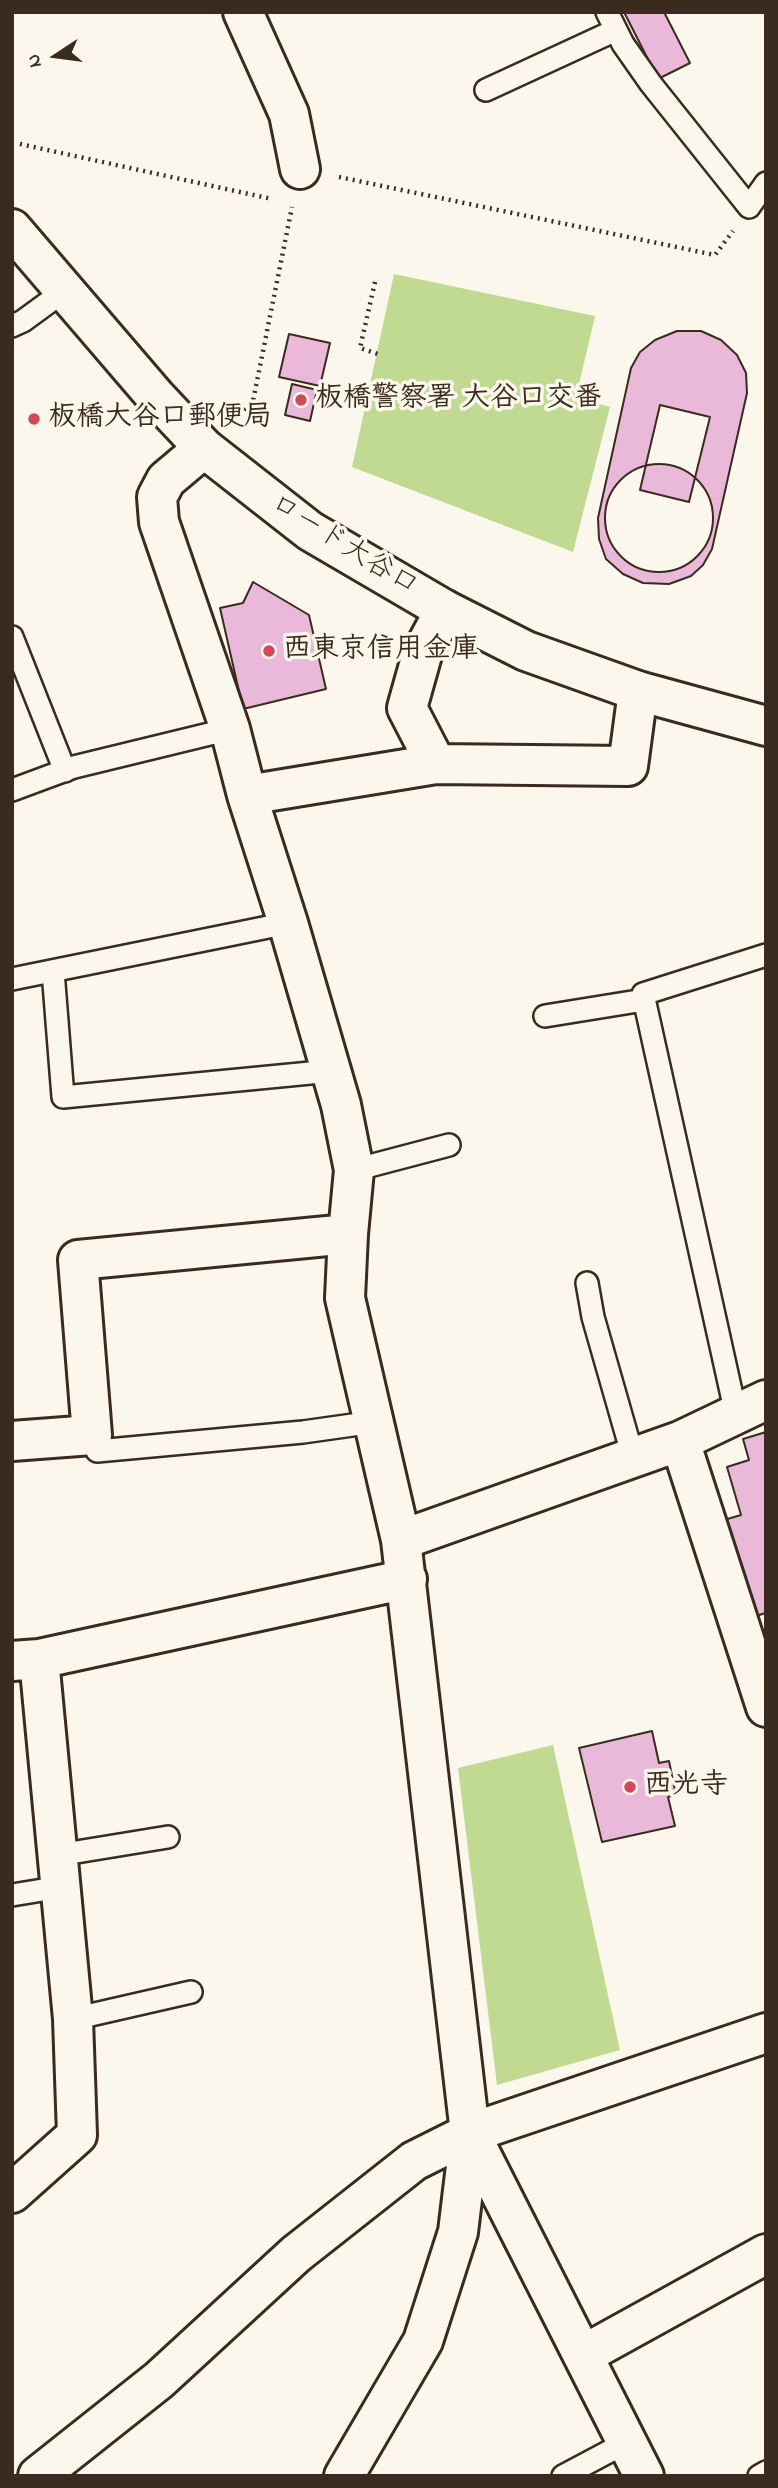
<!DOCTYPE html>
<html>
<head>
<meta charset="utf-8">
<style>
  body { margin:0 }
  #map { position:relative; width:778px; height:2488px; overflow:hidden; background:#fbf7ec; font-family:"Indie Flower",sans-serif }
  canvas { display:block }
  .frame { position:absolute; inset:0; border:14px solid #3b2a1e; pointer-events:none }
  .north { position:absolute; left:21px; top:21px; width:70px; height:70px; -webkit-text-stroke:5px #fbf7ec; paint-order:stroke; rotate:257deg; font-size:19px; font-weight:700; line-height:28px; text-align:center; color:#3b2a1e }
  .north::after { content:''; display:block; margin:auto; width:24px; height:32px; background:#3b2a1e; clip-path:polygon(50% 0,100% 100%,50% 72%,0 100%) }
</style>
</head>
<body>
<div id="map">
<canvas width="778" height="2488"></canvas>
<div class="frame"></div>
<div class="north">N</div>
</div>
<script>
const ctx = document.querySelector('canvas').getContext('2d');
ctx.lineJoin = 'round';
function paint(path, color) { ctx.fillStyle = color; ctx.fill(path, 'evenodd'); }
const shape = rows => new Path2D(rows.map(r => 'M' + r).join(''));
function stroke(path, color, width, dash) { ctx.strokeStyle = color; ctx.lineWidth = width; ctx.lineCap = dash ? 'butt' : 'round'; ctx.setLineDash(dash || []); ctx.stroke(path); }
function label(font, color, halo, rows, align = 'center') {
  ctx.font = font + ' "Indie Flower","Klee One",sans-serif'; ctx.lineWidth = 7; ctx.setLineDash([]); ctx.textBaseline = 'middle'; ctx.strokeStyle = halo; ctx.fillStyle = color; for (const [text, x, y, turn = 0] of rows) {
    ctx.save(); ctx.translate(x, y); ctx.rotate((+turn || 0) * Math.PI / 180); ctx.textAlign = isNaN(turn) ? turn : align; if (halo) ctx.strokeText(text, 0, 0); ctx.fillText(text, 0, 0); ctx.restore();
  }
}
paint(shape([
  [394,274,595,316,576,397,610,407,573,552,352,467],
  [553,1745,620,2050,497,2085,458,1768]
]), '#c1da91');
const building = shape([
  [624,12,664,12,690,63,658,79,624,12],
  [677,331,701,331,721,340,737,355,746,373,747,393,712,549,703,565,691,576,669,584,643,583,623,574,606,559,599,539,598,518,631,368,640,352,655,340,677,331],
  [289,334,330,343,320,386,279,377,289,334],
  [292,384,317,390,310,421,285,415,292,384],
  [660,405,710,417,689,502,640,490,660,405],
  '605 518a54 54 0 1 1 108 0a54 54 0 1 1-108 0Z',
  [253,582,309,615,326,689,243,709,220,608,243,603,253,582],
  [766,1432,766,1613,752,1617,724,1520,741,1515,727,1467,749,1460,743,1439,766,1432],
  [652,1731,659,1763,669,1761,676,1795,668,1797,675,1826,602,1842,579,1748,652,1731]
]);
paint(building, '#eab9d9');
stroke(building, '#3b2a1e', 2);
const lane = shape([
  [607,12,623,44,651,84,749,207,766,183],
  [486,90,616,30],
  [12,326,23,321,64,291],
  [12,637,65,771],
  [12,790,74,767,230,729],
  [53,971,63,1097,331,1071],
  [12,979,288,923],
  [545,1016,644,1000],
  [354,1170,449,1145],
  [587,1283,593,1317,633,1457],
  [736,1414,643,994,766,955],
  [92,1435,97,1451,303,1432,374,1422],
  [58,1855,168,1837],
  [12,1895,61,1887],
  [73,2019,191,1992],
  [563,2476,627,2442],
  [759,2476,766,2472]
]);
const street = shape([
  [243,12,289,114,300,169],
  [204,448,166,480,157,497,159,522,230,729,247,795,288,923,341,1105,354,1170,348,1234,345,1298,401,1540,470,2133,458,2232,423,2341,344,2476],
  [436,764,407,708,423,651,445,610],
  [247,795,436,764,628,766,638,691],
  [12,1441,92,1435,78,1260,348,1234],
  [680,1441,766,1707],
  [401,1540,680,1441,766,1400],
  [12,1661,39,1659,407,1579],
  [470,2133,644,2476],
  [12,2193,77,2135,73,2019,39,1659],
  [583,2355,766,2254],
  [38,2476,159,2380,296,2254,414,2161,470,2133,766,2033]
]);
const secondary = shape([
  [12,229,156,397,204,448,310,531,445,610,526,651,638,691,766,726]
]);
stroke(lane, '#3b2a1e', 26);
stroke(street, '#3b2a1e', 44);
stroke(secondary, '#3b2a1e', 44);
stroke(shape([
  [20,144,272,199],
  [339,177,715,255,733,231],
  [375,282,360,348,378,354],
  [244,410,253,401,292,207]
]), '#3b2a1e', 4.5, [2, 5]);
stroke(lane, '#fbf7ec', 21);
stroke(street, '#fbf7ec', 38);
stroke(secondary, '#fbf7ec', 38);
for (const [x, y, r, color] of [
  [301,400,7,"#d1495b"],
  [34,419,7,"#d1495b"],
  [269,651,7,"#d1495b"],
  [630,1787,7,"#d1495b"]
]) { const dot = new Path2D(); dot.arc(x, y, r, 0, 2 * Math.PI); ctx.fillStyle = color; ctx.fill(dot); stroke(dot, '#fbf7ec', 2.5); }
label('bold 28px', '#3b2a1e', '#fbf7ec', [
  ["板橋警察署 大谷口交番",315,400],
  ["板橋大谷口郵便局",48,419],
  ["西東京信用金庫",283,651],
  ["西光寺",644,1787]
], 'left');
label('28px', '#3b2a1e', '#fbf7ec', [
  ["ロード大谷口",343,547,32]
]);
</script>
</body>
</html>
